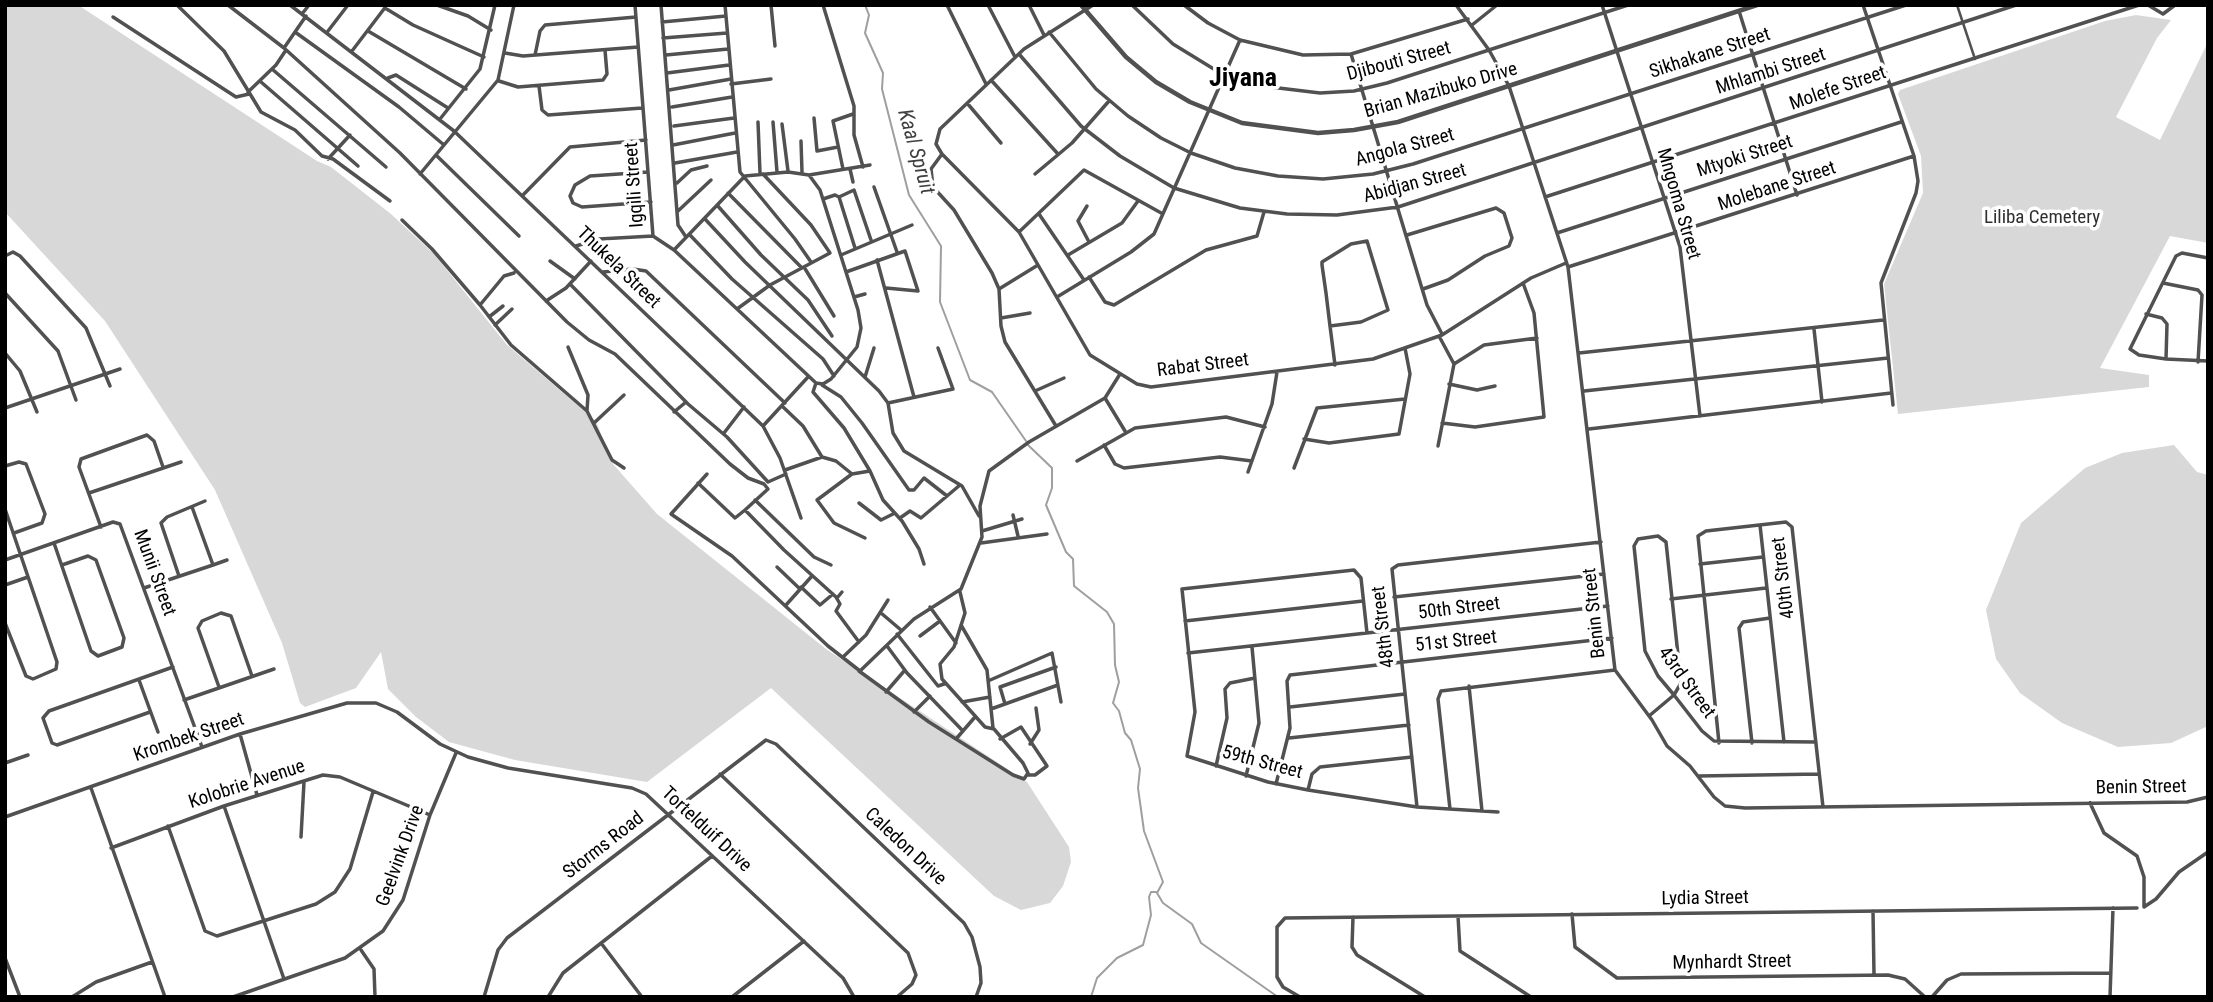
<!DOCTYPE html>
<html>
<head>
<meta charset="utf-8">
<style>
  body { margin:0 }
  #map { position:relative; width:2213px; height:1002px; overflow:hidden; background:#fff; font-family:"Roboto Condensed",sans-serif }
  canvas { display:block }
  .frame { position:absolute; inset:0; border:7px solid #000; pointer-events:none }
</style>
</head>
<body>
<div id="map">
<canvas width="2213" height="1002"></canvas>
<div class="frame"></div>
</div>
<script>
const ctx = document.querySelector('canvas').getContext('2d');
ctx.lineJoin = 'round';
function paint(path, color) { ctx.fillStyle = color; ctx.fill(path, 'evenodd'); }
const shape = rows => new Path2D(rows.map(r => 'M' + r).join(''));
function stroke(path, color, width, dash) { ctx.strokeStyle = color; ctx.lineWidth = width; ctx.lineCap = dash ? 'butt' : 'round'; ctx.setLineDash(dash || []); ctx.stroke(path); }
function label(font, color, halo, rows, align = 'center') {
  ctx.font = font + ' "Roboto Condensed",sans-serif'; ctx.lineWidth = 7; ctx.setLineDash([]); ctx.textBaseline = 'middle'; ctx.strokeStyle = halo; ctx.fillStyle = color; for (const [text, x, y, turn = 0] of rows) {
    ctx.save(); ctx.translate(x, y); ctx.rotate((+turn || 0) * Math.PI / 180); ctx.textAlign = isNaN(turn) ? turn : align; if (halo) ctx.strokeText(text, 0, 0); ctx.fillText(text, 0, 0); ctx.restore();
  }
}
paint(shape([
  [5,5,78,5,317,161,331,167,391,214,434,254,507,345,596,421,613,464,657,514,826,649,1027,782,1069,847,1071,862,1063,886,1050,903,1021,910,994,896,771,688,647,782,515,760,449,742,416,717,388,689,381,652,356,688,305,707,300,703,282,643,215,490,105,321,5,212],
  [2136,15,2171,20,2157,38,2116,117,2160,140,2208,42,2208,243,2170,236,2100,368,2149,375,2149,387,1898,414,1884,284,1923,193,1921,156,1898,94,1900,90,2105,21],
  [2174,445,2197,472,2208,475,2208,726,2171,743,2118,747,2062,723,2020,693,1996,659,1986,610,2021,523,2085,468,2122,453]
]), '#d8d8d8');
stroke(shape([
  [865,5,869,15,865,33,883,73,882,89,909,195,941,246,940,302,970,380,992,392,1026,441],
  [1028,445,1052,468,1052,488,1046,505,1066,552,1073,559,1074,586,1107,612,1114,624,1115,665,1119,682,1113,703,1119,711,1125,733,1131,740,1140,769,1138,788,1144,831,1163,882,1157,893],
  [1157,893,1163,903,1192,924,1201,943,1278,997],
  [1091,997,1097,978,1117,958,1143,945,1151,915,1149,897,1151,892,1156,892]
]), '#9f9f9f', 2);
stroke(shape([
  [1957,5,1975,59]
]), '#515151', 2.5);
stroke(shape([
  [177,5,224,51,261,112,295,130,322,156,333,159,390,201],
  [228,5,284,48,400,153,567,322,589,340,615,354,730,464,748,478,764,484,768,489,745,510],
  [290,5,454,131,763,426,780,458,801,518],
  [437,5,468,16,491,30],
  [635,5,653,236,674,250,816,383,823,384,831,379,857,347,861,328,858,310,820,190,809,175,788,172,745,176,674,250],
  [661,5,678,225,686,237],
  [725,5,740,172,795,239,811,262],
  [771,5,775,46],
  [823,5,854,106,854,135,863,167],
  [947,5,986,84],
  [988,5,1015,57],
  [1029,5,1044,35],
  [1093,5,1024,49,940,129,936,144,942,154,1019,232,1090,355,1137,384,1151,387,1373,359,1442,335,1531,278,1566,263],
  [1132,5,1173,44,1217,71,1262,86,1320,93,1354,91,1387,83,1628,5],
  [1184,5,1208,23,1240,40,1303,55,1351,54,1468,19],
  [1456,5,1489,50,1509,86,1568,267,1615,670,1652,720,1667,746,1690,766,1714,797,1725,806,1745,808,2187,802,2208,797],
  [1602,5,1680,247,1700,416],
  [1863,5,1914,156,1918,181,1916,193,1881,283,1893,405],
  [2148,5,2163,14,2175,5],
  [385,8,413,25,484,57],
  [1739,11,1797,195],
  [302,14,309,5],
  [113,17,236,97,249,94],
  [662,22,726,16],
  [1472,25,1497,5],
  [328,31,348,5],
  [368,31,466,89],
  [295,32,399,107,444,145],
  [1049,32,1096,89,1128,116,1161,138,1191,153,1235,168,1278,176,1323,179,1373,174,1413,164,1906,5],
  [663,38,727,33],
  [284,48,306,16],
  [352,51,387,5],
  [505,53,523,56,638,47],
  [1019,54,1081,126,1120,156,1174,188,1240,208,1287,214,1337,215,1398,207,2016,5],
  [1351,54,1427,305,1442,334],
  [535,55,540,31,545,25,636,17],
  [666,55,728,49],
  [272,69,386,167],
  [667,73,729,65],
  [388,78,396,75,448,108],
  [991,80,1058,154],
  [499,81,518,87,603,80,607,74,605,50],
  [261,82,358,166],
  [731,84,771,79],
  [539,86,542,110,548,115,642,108],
  [669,90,731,79],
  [248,92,276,65,286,50],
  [967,103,1001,143],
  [672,107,732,97],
  [814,118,817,151,838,147],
  [440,119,480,69,495,5],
  [758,122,760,173],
  [773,122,777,172],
  [782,124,788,171],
  [674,126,734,118],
  [801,141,802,172],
  [673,145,735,133],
  [942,154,931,169,933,187,954,210,992,273,999,289,1001,326,1005,342,1056,426],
  [437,156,519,236],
  [328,159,350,135],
  [675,163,737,152],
  [843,169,833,121,853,114],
  [850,169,853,182],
  [648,172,590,176,575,185,570,196,573,203,582,207,651,202],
  [420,174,498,80,514,5],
  [1035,174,1072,143,1109,101],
  [809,175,870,165],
  [677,183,691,170,707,166],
  [874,187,897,252],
  [728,193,801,267],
  [523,195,570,147,646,140],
  [839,197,855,248],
  [1545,197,2139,5],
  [823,199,835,195,839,197,854,190,871,240],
  [717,205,761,255,808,300,832,336],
  [1087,206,1078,221,1089,242],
  [678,211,711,180],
  [1039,214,1084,280],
  [705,219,745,262,879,391,888,403,893,433,904,451,962,486,979,516],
  [402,220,432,249,480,305,504,276,514,273],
  [1019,232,1084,170,1163,214],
  [1557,233,1901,122],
  [689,234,732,279,823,359,834,376],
  [1407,235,1496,208,1504,213,1512,238,1509,246,1485,256,1448,280,1423,289],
  [576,246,599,239,653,236],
  [841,255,912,225],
  [1068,255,1122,223,1138,201],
  [5,256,13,252,20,256,86,328,110,386],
  [2208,258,2182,253,2176,256,2130,349,2139,355,2166,359,2208,361],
  [877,260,914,397],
  [550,261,575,279],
  [804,267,834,316],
  [1568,267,1914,156],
  [603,272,633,269,646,271,785,403],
  [846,272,905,251,918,291,886,288],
  [1089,277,1105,302,1114,305,1206,250,1257,236,1264,212],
  [2163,283,2198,290,2202,295,2198,362],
  [570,284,688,404,727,437,768,482,786,474],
  [999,289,1038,265],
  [5,293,58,351,76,400],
  [854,297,865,294],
  [1057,297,1131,252,1154,234,1240,40],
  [546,301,566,288,591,261],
  [480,305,511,345,587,411,588,395,568,347],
  [737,309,770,285,830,253,811,225,763,174],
  [2146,314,2162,318,2167,324,2166,359],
  [489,317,503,306],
  [1001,318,1030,313],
  [495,325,512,309],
  [1330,326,1361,322,1388,310,1367,241,1351,244,1322,262,1322,265,1326,293,1330,326,1335,365],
  [1814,329,1822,402],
  [1439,336,1454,364],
  [5,353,20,371,37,412],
  [1579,353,1883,320],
  [865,377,874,348],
  [816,383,813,392,844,428,870,471,883,500,902,521,919,549,924,564],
  [1449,384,1477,390,1495,386],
  [822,385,841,397,862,423,909,490,914,490,924,478,947,496],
  [1035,391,1064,378],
  [1584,391,1888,358],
  [1105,398,1125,431],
  [888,403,953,389,938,348],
  [782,406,803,426,822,457],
  [5,408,120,369],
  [587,411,612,460,624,468],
  [674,412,686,402],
  [594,423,624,395],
  [1442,423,1475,427,1544,417,1534,313,1523,283],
  [763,426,808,377],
  [1589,429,1891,393],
  [724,433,744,407],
  [1304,439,1329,443,1399,434,1410,374,1405,348],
  [1104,445,1115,464,1124,468,1220,457,1252,461],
  [1438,446,1454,364,1484,345,1537,338],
  [1077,461,1135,428,1226,417,1265,427],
  [5,466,19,462,26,464,45,514,42,523,14,533],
  [1294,468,1317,408,1405,399],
  [785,470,822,457,836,461,852,474],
  [1248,472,1272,404,1277,372],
  [707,474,671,514,732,556,828,646,860,671,914,619,961,589,982,537,980,506,989,471,1029,442,1105,398,1120,374],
  [698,483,735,518,745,510,784,550,836,597,840,604,836,611,859,642],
  [89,493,181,462],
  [755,500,814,557,831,565],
  [859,503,881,520,895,513],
  [5,509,57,662,56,669,33,679,26,676,5,623],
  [1013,515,1018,536],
  [900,518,910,511,921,518,960,485],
  [1760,525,1784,742],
  [101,527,79,467,81,459,147,435,154,441,163,467],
  [982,531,1022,519],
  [865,538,834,523,817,500,852,474,870,471],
  [54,543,91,651,98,656,122,647,124,638,96,560,88,556,62,565],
  [981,543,1047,534],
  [5,560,113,522,120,524,202,747],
  [1700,564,1763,557],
  [213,565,227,560],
  [777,567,800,589],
  [179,576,161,523,167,517,205,501],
  [5,585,28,577],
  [801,587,820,605,833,594],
  [144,588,213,565,192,507],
  [1394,597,1604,574],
  [837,598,842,592],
  [1671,599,1766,588],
  [786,605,812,576],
  [930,607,956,643],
  [881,613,901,630],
  [1185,621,1363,601],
  [961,625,987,670,993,728],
  [1367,633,1361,578,1354,570,1182,589,1195,712,1187,756,1268,782,1308,790,1417,807,1498,812],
  [897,634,938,686,944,684],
  [920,636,940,621],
  [887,646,907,673,962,730],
  [1188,653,1608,606],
  [843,657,866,635,888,600],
  [859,671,929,722,1013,775,1024,779,1028,773,1023,763,994,729,985,727,942,679,940,664,954,647,965,613,960,592],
  [139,680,158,732],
  [988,681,1052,653,1061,702],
  [1469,686,1482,811],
  [219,687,198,628,202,621,221,613,231,616,252,676],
  [886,692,905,670],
  [184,700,274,669],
  [962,702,990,697],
  [1005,704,1000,687,1056,667],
  [1290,707,1405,694],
  [991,709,1058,685],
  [150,712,57,745,52,743,43,718,49,711,173,667],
  [914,712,930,696],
  [1649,716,1674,695,1681,683,1666,542,1658,536,1638,539,1634,546,1645,651,1658,676,1674,695,1702,731,1714,741,1816,742],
  [240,734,257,795],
  [1289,738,1409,725],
  [956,739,975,717],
  [1000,739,1021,727,1047,766,1035,775,1028,775],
  [1719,743,1698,536,1706,531,1786,522,1792,527,1823,807],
  [1752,743,1739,628,1743,622,1770,618],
  [1030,744,1039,730,1036,708],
  [5,763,28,755],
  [1216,766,1227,718,1225,689,1230,683,1255,678],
  [720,774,908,953,916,975,912,984,897,997],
  [1246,776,1259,723,1252,647],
  [1699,776,1819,774],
  [1276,784,1290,728,1287,681,1290,675,1612,638],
  [91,788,165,997],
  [1308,790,1312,774,1320,767,1412,757],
  [2090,803,2104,833,2137,856,2144,877,2144,907,2156,899,2179,872,2208,852],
  [224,806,284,979],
  [1417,807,1392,569,1398,565,1601,542],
  [1450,809,1438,699,1441,691,1615,670],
  [5,817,240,734,347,703,376,703,397,712,440,744,468,757,508,768,632,788,646,794,843,978,854,997],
  [168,826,205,931,217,936,316,904,335,892,350,869,373,792],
  [301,837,304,782],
  [111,848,224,806,323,775,340,777,430,815],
  [1873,911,1874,975],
  [1572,914,1575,947,1617,978,1888,975,1905,979,1925,997],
  [1458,916,1460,951,1531,997],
  [1353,917,1352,947,1357,955,1425,997],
  [601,943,642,997],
  [361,950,374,969,375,997],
  [5,958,20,997],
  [72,997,96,982,152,962],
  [233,997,345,958,383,931,403,900,430,815,456,753],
  [484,997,498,950,507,938,766,740,776,744,964,923,972,937,980,967,981,983,976,997],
  [548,997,563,973,712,856],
  [732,997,804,941],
  [1300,997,1283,987,1277,977,1277,927,1285,918,2137,908],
  [1932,997,1947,980,1961,974,2111,973],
  [2110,997,2113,908]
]), '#515151', 3.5);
stroke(shape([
  [1081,5,1126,57,1156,82,1190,102,1242,123,1318,133,1354,130,1398,122,1757,5]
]), '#515151', 4.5);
label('19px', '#000', '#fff', [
  ["Sikhakane Street",1710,54,-18],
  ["Djibouti Street",1399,62,-15],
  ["Mhlambi Street",1771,72,-18],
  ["Molefe Street",1838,89,-19],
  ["Brian Mazibuko Drive",1441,91,-16],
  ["Angola Street",1405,148,-15],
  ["Mtyoki Street",1745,157,-18],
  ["Abidjan Street",1415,184,-15],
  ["Igqili Street",635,185,-94],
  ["Molebane Street",1777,187,-18],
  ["Mngoma Street",1678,204,74],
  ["Thukela Street",618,268,44],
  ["Rabat Street",1203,366,-7],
  ["Munii Street",154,573,70],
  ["40th Street",1784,578,-97],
  ["50th Street",1459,609,-7],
  ["Benin Street",1595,613,-96],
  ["48th Street",1384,627,-97],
  ["51st Street",1456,642,-6],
  ["43rd Street",1686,683,54],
  ["Krombek Street",189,738,-19],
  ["59th Street",1262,763,15],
  ["Kolobrie Avenue",247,785,-18],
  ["Benin Street",2141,788,-1],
  ["Tortelduif Drive",706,830,43],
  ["Storms Road",604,846,-38],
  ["Caledon Drive",905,847,43],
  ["Geelvink Drive",401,856,-70],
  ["Lydia Street",1705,899,-1],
  ["Mynhardt Street",1732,963,-1]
]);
label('19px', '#2f2f2f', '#fff', [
  ["Liliba Cemetery",2042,218]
]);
label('italic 21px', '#404040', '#fff', [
  ["Kaal Spruit",915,152,74]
]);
label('bold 26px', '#000', '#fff', [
  ["Jiyana",1243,79]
]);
</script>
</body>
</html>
